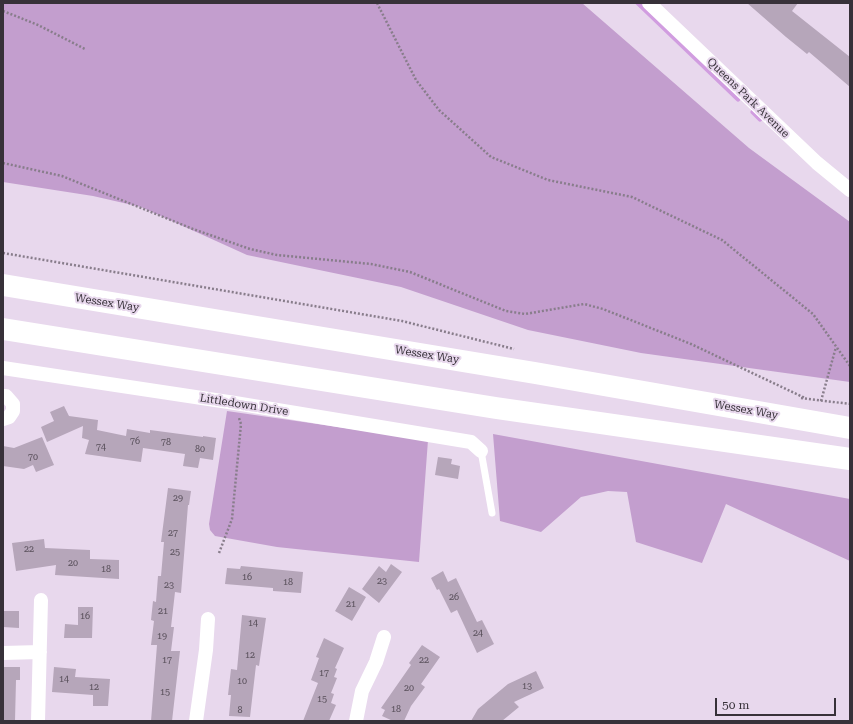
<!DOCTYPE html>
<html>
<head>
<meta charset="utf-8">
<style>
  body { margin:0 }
  #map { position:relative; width:853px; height:724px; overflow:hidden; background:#e8d8ed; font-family:"Roboto Serif",serif }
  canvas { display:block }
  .frame { position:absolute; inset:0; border:4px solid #373139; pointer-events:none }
  .scale { position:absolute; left:715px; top:698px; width:121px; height:18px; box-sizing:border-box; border:2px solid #373139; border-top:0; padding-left:5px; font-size:12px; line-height:14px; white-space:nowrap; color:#373139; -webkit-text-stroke:3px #e8d8ed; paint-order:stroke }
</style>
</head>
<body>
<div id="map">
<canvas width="853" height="724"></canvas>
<div class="frame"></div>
<div class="scale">50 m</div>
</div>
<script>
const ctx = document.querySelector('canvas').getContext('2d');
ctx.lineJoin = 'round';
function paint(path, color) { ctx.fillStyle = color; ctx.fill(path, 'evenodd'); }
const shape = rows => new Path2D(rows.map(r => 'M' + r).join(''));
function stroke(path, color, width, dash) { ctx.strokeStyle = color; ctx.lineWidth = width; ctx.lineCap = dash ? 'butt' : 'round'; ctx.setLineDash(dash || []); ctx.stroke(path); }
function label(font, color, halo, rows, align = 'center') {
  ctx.font = font + ' "Roboto Serif",serif'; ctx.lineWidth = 4; ctx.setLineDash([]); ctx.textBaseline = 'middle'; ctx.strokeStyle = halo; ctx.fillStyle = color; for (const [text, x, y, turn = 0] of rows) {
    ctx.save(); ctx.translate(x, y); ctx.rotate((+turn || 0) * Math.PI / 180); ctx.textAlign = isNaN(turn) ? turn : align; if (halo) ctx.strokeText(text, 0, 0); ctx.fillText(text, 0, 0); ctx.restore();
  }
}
paint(shape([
  [3,3,582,3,749,148,850,222,850,382,641,353,528,330,401,287,247,255,141,207,93,196,3,182],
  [227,411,428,440,419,562,277,547,215,536,210,530,209,524],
  [493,434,850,499,850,561,726,504,702,563,636,542,627,492,608,491,581,497,541,532,500,521]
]), '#c39ece');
stroke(shape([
  [638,3,738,99],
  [753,112,760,119]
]), '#d19de0', 5);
paint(shape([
  [747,3,798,3,792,11,850,57,850,87,809,52,807,54,786,37],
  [64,406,69,416,98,420,97,430,126,436,127,429,150,433,150,430,203,437,203,436,216,438,213,460,200,458,198,468,183,466,185,454,143,448,141,462,85,454,89,440,82,438,83,426,47,442,41,427,54,421,50,412],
  [42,437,54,465,36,472,33,465,24,469,3,466,3,446,14,448],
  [438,457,452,459,451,464,460,466,458,479,435,475],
  [168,488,191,491,189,505,188,505,181,593,175,592,171,627,174,627,171,651,180,651,172,721,151,721,157,645,151,645,154,621,151,620,153,601,156,602,158,576,161,576,164,542,161,542],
  [44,539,45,548,90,550,90,559,119,560,119,579,55,575,56,565,16,571,12,543],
  [391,564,402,572,379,603,362,589,379,566,386,572],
  [241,566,303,572,301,593,273,591,273,588,225,584,227,568,240,569],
  [443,571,448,582,456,578,477,622,482,620,494,644,477,653,457,610,451,613,439,589,437,590,431,578],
  [349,587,366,597,352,621,335,611],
  [78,607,93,607,92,638,64,638,65,624,78,625],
  [3,611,19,611,19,628,3,627],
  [242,615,266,618,259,666,256,665,250,717,229,716,231,695,228,695,231,669,237,670],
  [324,638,344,648,335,668,337,669,334,677,337,678,331,693,334,694,331,703,336,705,329,721,303,721,318,683,311,680,319,658,316,657],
  [422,645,440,657,421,684,425,687,411,706,404,721,393,721,382,716,385,710,381,708,411,665,409,663],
  [3,667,20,667,20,680,16,680,15,721,3,721],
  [54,667,76,669,75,677,110,679,108,706,93,706,93,695,52,692],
  [536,671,544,688,514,702,519,707,502,721,471,721,478,709,508,684]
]), '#b6a6ba');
stroke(shape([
  [377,3,416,80,439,110,491,157,548,180,632,197,722,240,813,314,850,366],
  [3,11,38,25,85,49],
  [3,163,62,176,193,229,250,249,277,255,371,264,410,272,506,311,525,314,584,304,603,309,691,344,805,398],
  [3,253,402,321,514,349],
  [801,398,850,404],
  [821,401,836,347],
  [219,553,232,519,241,424,239,418]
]), '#887d8b', 2.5, [2, 2]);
stroke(shape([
  [481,451,492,513]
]), '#fff', 7);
stroke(shape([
  [649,3,817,163,850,190],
  [3,368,235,403,471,442,481,451],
  [3,396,6,396,13,404,13,411,9,417,3,419],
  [3,653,40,652],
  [38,721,41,600],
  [196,721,206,650,208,619],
  [356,721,362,691,376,662,384,637]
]), '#fff', 14);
stroke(shape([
  [3,285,535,373,850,428],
  [3,329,496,408,850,459]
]), '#fff', 22);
label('9px', '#574e59', null, [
  ["76",135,441],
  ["78",166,442],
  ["74",101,447],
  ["80",200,449],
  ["70",33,457],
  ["29",178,498],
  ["27",173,533],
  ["22",29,549],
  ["25",175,552],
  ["20",73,563],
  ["18",106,569],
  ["16",247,577],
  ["23",382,581],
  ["18",288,582],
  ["23",169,585],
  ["26",454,597],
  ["21",351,604],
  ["21",163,611],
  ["16",85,616],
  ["14",253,623],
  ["24",478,633],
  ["19",162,636],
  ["12",250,655],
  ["17",167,660],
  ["22",424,660],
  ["17",324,673],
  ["14",64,679],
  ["10",242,681],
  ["13",527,686],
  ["12",94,687],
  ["20",409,688],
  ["15",165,692],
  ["15",322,699],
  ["18",396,709],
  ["8",240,710]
]);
label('11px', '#373139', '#e8d8ed', [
  ["Queens Park Avenue",748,98,44],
  ["Wessex Way",107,303,9],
  ["Wessex Way",427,355,9],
  ["Littledown Drive",244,405,9],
  ["Wessex Way",746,410,10]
]);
</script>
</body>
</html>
